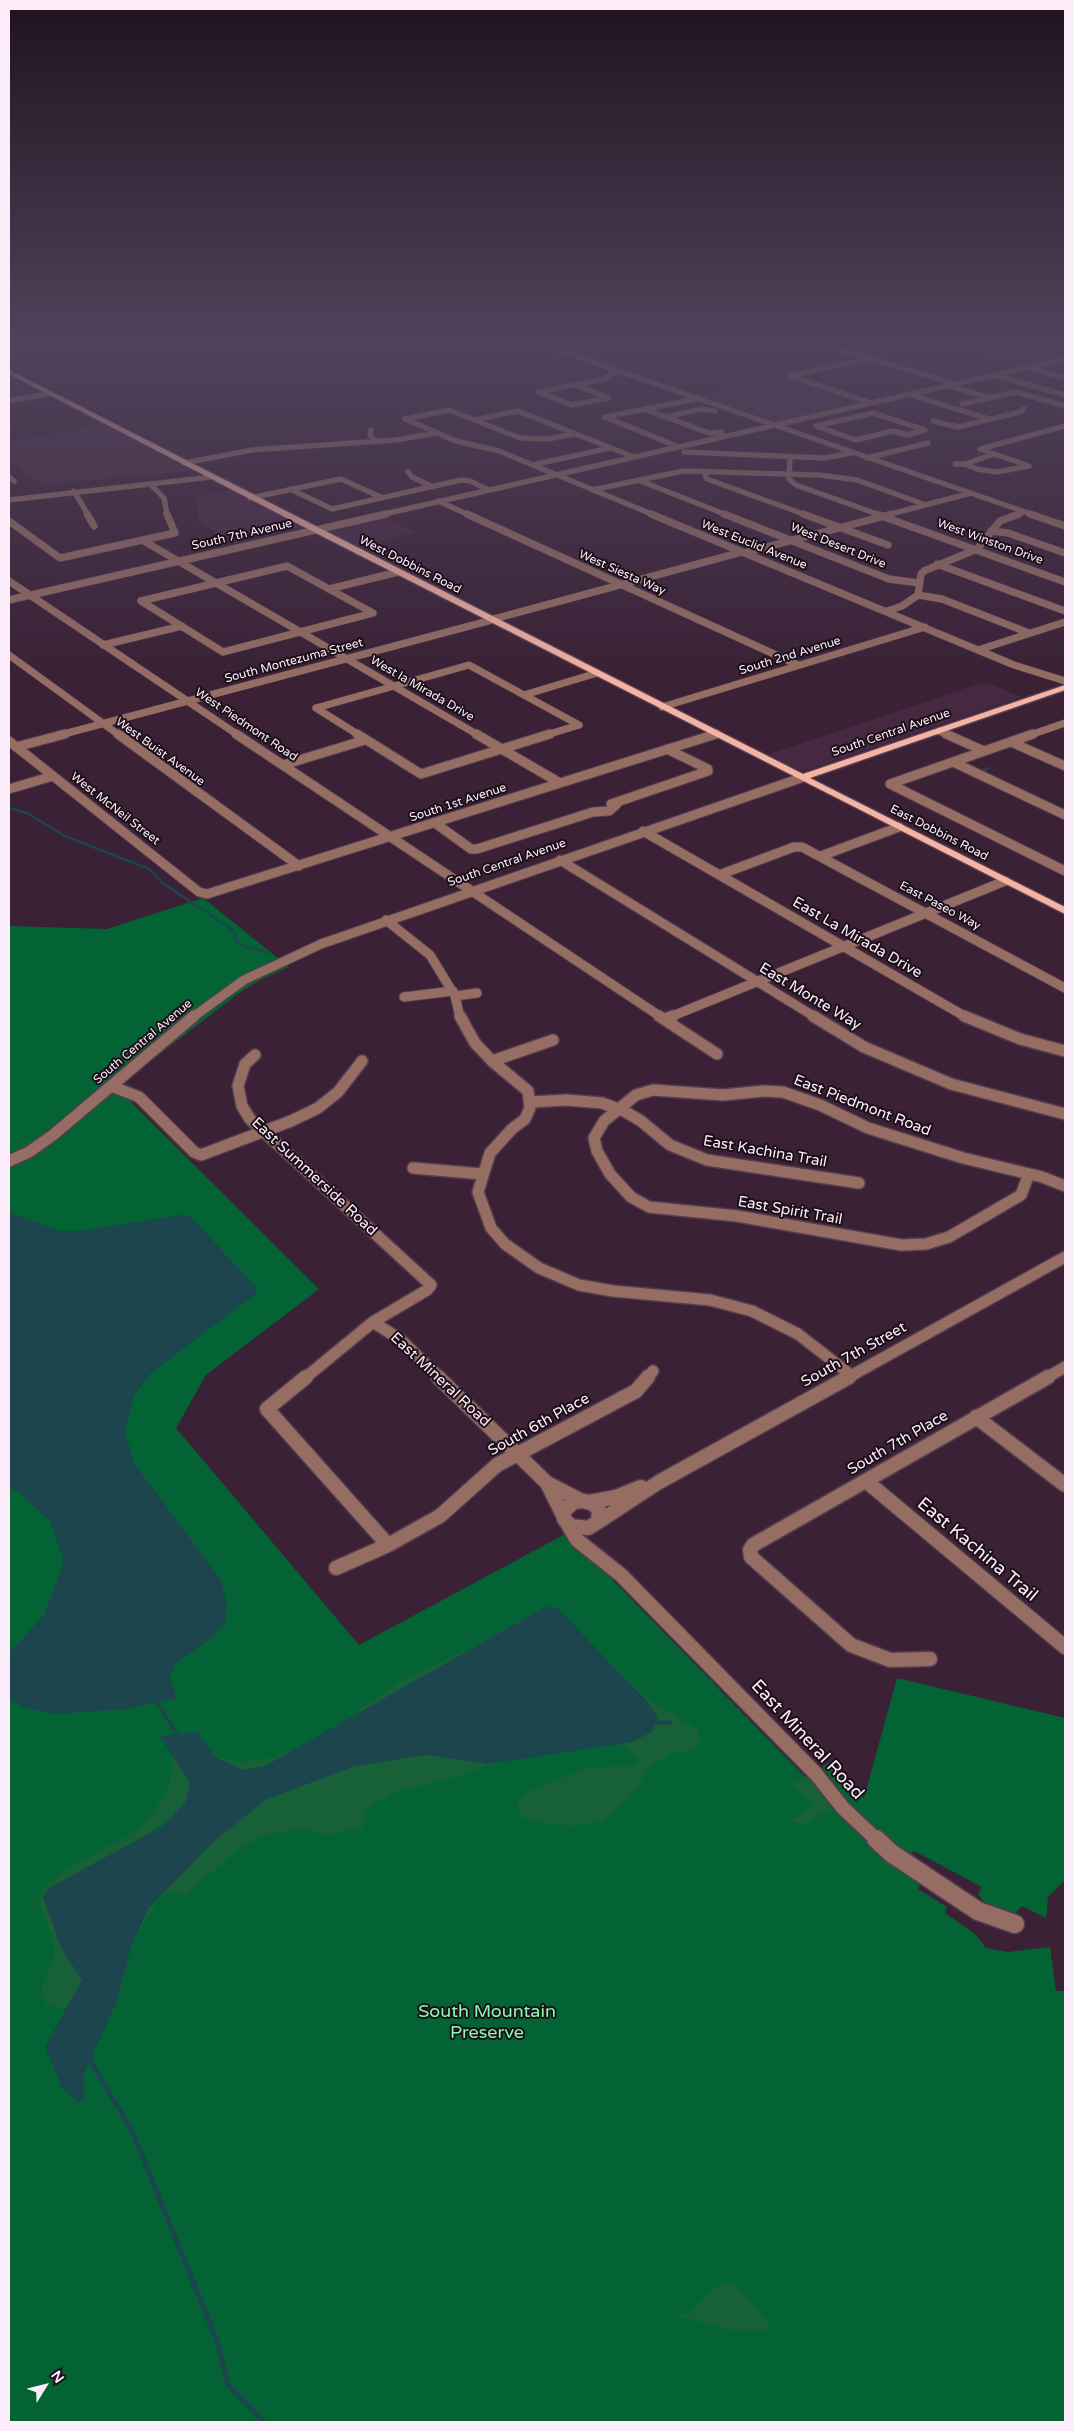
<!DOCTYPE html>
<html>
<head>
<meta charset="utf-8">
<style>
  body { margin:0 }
  #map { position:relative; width:1074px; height:2431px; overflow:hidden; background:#3a2135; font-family:"Varela Round",sans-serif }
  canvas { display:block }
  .frame { position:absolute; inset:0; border:10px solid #fdecf9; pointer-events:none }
  .north { position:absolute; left:20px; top:2361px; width:50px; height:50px; -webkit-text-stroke:4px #1b0f18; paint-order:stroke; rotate:54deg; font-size:14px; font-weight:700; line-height:20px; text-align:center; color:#fdecf9 }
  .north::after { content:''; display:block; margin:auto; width:18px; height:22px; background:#fdecf9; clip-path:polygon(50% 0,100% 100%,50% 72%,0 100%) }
</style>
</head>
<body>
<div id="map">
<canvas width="1074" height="2431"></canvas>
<div class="frame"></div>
<div class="north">N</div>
</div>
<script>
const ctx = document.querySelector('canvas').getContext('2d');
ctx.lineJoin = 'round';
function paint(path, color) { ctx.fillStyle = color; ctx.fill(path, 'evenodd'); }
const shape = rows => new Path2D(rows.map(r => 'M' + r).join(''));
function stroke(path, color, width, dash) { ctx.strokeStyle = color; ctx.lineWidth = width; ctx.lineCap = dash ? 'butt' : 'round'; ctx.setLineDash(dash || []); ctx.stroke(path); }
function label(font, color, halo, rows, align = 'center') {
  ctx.font = font + ' "Varela Round",sans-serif'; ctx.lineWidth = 4; ctx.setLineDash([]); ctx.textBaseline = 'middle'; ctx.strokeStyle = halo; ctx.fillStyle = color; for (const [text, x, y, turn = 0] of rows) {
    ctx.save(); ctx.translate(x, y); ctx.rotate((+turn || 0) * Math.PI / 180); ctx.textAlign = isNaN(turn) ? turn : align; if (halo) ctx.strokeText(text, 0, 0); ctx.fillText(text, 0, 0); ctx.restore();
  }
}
paint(shape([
  [9,376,41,394,9,400],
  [785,376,865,402,774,423,692,396],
  [104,424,192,471,49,484,40,482,9,462,9,442],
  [230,490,300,527,270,534,257,527,221,535,198,521,197,497],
  [383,517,415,532,354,547,324,530],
  [981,683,988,683,1021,697,808,770,795,769,767,755]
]), '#472841');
paint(shape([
  [203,898,289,967,258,981,239,993,135,1073,119,1090,319,1289,206,1375,176,1428,359,1645,567,1533,846,1819,922,1879,918,1889,947,1907,945,1913,975,1934,986,1948,1008,1952,1050,1947,1056,1991,1065,1991,1065,2422,9,2422,9,926,107,929],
  [897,1678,1065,1718,1065,1880,1048,1897,1046,1918,1022,1906,1014,1915,984,1903,978,1894,982,1887,914,1851,910,1856,877,1832,846,1801,822,1767,829,1762,864,1798]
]), '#046335');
paint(shape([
  [537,1611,550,1612,560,1617,654,1703,697,1729,701,1741,694,1750,671,1753,649,1769,628,1800,602,1821,575,1826,535,1822,523,1817,517,1804,523,1795,533,1789,587,1768,638,1765,637,1757,625,1747,592,1735,317,1753,189,1802,172,1817,71,1886,88,1997,66,2008,47,2005,40,1993,55,1955,53,1940,39,1900,44,1887,62,1872,137,1830,147,1821,170,1786,173,1757,164,1737,180,1745,239,1762,270,1758,305,1746,324,1735,403,1680,472,1648],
  [508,1750,492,1764,473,1772,391,1793,371,1807,365,1815,363,1827,328,1836,309,1829,294,1829,262,1836,236,1851,186,1895,167,1892,160,1897,128,1951,138,1915,227,1821,283,1789,364,1760,414,1754],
  [808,1775,820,1788,832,1811,823,1813,806,1825,790,1822,814,1806,793,1784],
  [727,2282,734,2283,755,2305,771,2329,735,2331,676,2315,690,2313,712,2291]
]), '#186038');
paint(shape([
  [861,343,1020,354,1065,360,1033,357],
  [9,1212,60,1231,79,1231,181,1215,190,1216,257,1288,256,1294,150,1374,134,1396,125,1431,134,1463,221,1580,227,1604,225,1624,210,1639,175,1664,170,1678,177,1698,128,1709,53,1714,23,1707,9,1699,9,1653,44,1615,64,1562,50,1521,18,1492,9,1488],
  [545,1607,557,1608,645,1699,658,1717,652,1732,632,1742,487,1764,426,1755,355,1766,265,1800,212,1843,148,1909,131,1947,117,2001,83,2076,85,2099,79,2103,62,2088,45,2047,82,1980,61,1948,43,1897,49,1888,163,1826,185,1803,190,1783,160,1736,198,1732,214,1756,242,1770,265,1766]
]), '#1c454e');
stroke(shape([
  [979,772,989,768],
  [9,808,27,813,65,836,149,869,164,884,230,928,236,934,235,940,241,945,266,952]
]), '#1c454e', 2.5);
stroke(shape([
  [156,1701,178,1736],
  [652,1722,670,1723]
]), '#1c454e', 4);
stroke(shape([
  [91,2057,90,2060,133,2133,217,2341,228,2385,264,2422]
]), '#1c454e', 5);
const minorFar5 = shape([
  [538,343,1034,515],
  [842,350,955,384],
  [1031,368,1065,378],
  [790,376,871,403],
  [790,376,867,359],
  [997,376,1065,395],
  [576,385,609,398],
  [951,386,986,397],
  [538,392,605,379,611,374,621,372],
  [538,392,571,405,609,398],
  [911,395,989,419],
  [9,401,49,394],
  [962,404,1016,392,1065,406],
  [644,409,709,433,722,432],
  [605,417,696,399],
  [605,417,679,447],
  [666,417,700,409,715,411],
  [405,419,456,441,499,451,654,515],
  [405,419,449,410,520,438,547,439,575,434],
  [474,420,518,411,634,457],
  [933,421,958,427,1020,412,1024,409],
  [816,426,873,413,925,430],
  [816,426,856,440,893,431,907,435,925,430],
  [371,430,370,435,375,441],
  [980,449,1065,426],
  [980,449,1029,466],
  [684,452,825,458,852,453],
  [790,457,789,479,796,485,880,515],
  [867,458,928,443],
  [184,463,252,450,395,440,437,433],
  [955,464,965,464,977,469,997,472,1029,466],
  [965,464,994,454],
  [532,465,610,448],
  [703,471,707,479,806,515],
  [408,472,412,477,433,487],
  [9,477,14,481],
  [638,480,727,515],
  [150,484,164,498,167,515],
  [290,489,332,509,461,480,470,481,489,490],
  [592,490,683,471,819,475,857,480,926,505],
  [74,491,88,515],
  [250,498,341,479,383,498],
  [9,500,212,477],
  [438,501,469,515],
  [380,515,1065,359],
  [887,515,971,493],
  [1015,515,1024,512]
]);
const minorFar4 = shape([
  [87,514,94,526],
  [467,514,798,665],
  [651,514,1014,665,1065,681],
  [724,514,889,579,919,583],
  [803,514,888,545],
  [876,514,1065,582],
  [1030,514,1065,526],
  [9,521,60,558,175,533,167,514],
  [991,531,1008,533,1065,553],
  [142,540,478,735],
  [744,553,892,514],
  [937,564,1065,611],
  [9,581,238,735],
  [329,589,398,572],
  [918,595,942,599,1029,633],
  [9,600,386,514],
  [141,601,223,652,373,613],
  [141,601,287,566,373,613],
  [887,611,902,606,918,595,921,574,924,571,977,549,1000,521,1019,514],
  [490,620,742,552],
  [103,645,182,626],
  [978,650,1065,622],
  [9,655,119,735],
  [524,695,597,673],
  [662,707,925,627],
  [316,708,359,735],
  [316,708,469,665,579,725],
  [939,731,949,735],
  [60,735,492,620],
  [546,735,579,725],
  [712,735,716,734],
  [1030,735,1065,723]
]);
const minorFar3 = shape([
  [118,734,299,866],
  [236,734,661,1017],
  [357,734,421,774,550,734],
  [476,734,560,783],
  [946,734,984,751],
  [9,741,199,892,207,894,716,734],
  [1011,742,1065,766],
  [16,747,65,734],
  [953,762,1065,815],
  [283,765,365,740],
  [890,784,1065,871],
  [890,784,1033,734],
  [9,789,53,776],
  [611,804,708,771,708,769,667,749],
  [435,823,471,849,477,849,593,812,609,811,617,804],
  [643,831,966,1017],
  [821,856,899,827],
  [560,860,815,1017],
  [719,875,794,847,802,847,1065,988],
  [386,920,430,955,455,996,460,1017],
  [455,996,477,993],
  [404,997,453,991],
  [193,1017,244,980,321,944,801,778],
  [670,1017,1005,881]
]);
const minorFar2 = shape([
  [460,1016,475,1043,492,1061,528,1091,530,1108,525,1119,512,1129,490,1153,478,1192,491,1228,505,1244,539,1268,579,1285,613,1291,710,1300,752,1311,798,1334,852,1376],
  [659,1016,717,1054],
  [813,1016,864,1047,951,1084,1065,1114],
  [964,1016,1020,1039,1065,1051],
  [665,1019,673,1016],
  [255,1055,245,1064,238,1086,242,1106,250,1119,431,1285,427,1290,373,1322,305,1378],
  [492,1061,553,1040],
  [111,1086,139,1097,194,1152,201,1155,291,1121,318,1108,338,1092,362,1061],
  [531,1102,567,1100,602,1103,624,1111,641,1121,670,1145,707,1160,859,1183],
  [9,1161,29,1152,53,1135,194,1016],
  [413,1168,482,1174],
  [1029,1174,1021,1195,949,1237,926,1244,901,1245,737,1216,649,1207,631,1197,610,1174,597,1151,594,1138,604,1121,636,1095,653,1090,723,1095,764,1091,783,1092,820,1105,868,1128,963,1158,1042,1177,1065,1186],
  [373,1322,401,1340,440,1378],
  [647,1378,653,1371],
  [847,1378,1065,1257],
  [1046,1378,1065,1367]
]);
const minorFar1 = shape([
  [306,1377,267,1409,388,1545],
  [438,1377,547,1483,563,1515],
  [976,1417,1065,1485],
  [866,1481,1065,1647],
  [547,1483,582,1501],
  [584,1501,593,1504,599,1510,598,1522,588,1528,571,1526,564,1519,564,1511,574,1502,584,1501],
  [589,1502,616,1497,641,1487],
  [598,1522,659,1482,849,1377],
  [567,1523,577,1540,621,1575,816,1774,843,1808,877,1840],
  [336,1568,388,1545,440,1516,497,1465,636,1391,648,1377],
  [930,1659,890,1660,851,1645,751,1557,750,1550,753,1545,1048,1377]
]);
const minor = shape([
  [876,1839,891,1853,978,1911,1015,1924]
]);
const major = shape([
  [9,370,803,774,1065,685,1065,690,810,778,1065,907,1065,914,306,528,9,374,9,370]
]);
stroke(minorFar5, '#553d50', 6);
stroke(minorFar4, '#553d50', 8);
stroke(minorFar3, '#553d50', 11);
stroke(minorFar2, '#553d50', 14);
stroke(minorFar1, '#553d50', 17);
stroke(minor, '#553d50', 21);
stroke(major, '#553d50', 3);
stroke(minorFar5, '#956d63', 5);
stroke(minorFar4, '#956d63', 7);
stroke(minorFar3, '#956d63', 9);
stroke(minorFar2, '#956d63', 11);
stroke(minorFar1, '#956d63', 14);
stroke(minor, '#956d63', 18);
paint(major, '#f5b3a3');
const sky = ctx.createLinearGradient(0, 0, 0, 683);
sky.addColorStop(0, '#20121d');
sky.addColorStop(0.5, '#4f435c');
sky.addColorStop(1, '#4f435c00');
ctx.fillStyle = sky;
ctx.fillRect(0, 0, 1074, 683);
label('12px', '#fdecf9', '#1b0f18', [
  ["South 7th Avenue",242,535,-13],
  ["West Winston Drive",990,542,20],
  ["West Euclid Avenue",754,545,22],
  ["West Desert Drive",838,546,22],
  ["West Dobbins Road",410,565,27],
  ["West Siesta Way",622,573,24],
  ["South 2nd Avenue",790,656,-17],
  ["South Montezuma Street",294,661,-15],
  ["West la Mirada Drive",422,689,30],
  ["West Piedmont Road",246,725,34],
  ["South Central Avenue",891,733,-19],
  ["West Buist Avenue",160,752,36],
  ["South 1st Avenue",458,803,-18],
  ["West McNeil Street",115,809,38],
  ["East Dobbins Road",939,833,27],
  ["South Central Avenue",507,863,-19],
  ["East Paseo Way",940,906,28],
  ["South Central Avenue",143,1042,-40]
]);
label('15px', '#fdecf9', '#1b0f18', [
  ["East La Mirada Drive",857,938,30],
  ["East Monte Way",810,997,31],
  ["East Piedmont Road",862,1106,21],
  ["East Kachina Trail",765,1152,10],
  ["East Summerside Road",314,1177,43],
  ["East Spirit Trail",790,1211,10],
  ["South 7th Street",854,1355,-29],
  ["East Mineral Road",440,1380,43],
  ["South 6th Place",539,1425,-29],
  ["South 7th Place",898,1443,-30]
]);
label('18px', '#fdecf9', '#1b0f18', [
  ["East Kachina Trail",977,1550,40],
  ["East Mineral Road",807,1740,47]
]);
label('18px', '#86fbb0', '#1b0f18', [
  ["South Mountain",487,2012],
  ["Preserve",487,2033]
]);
</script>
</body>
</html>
